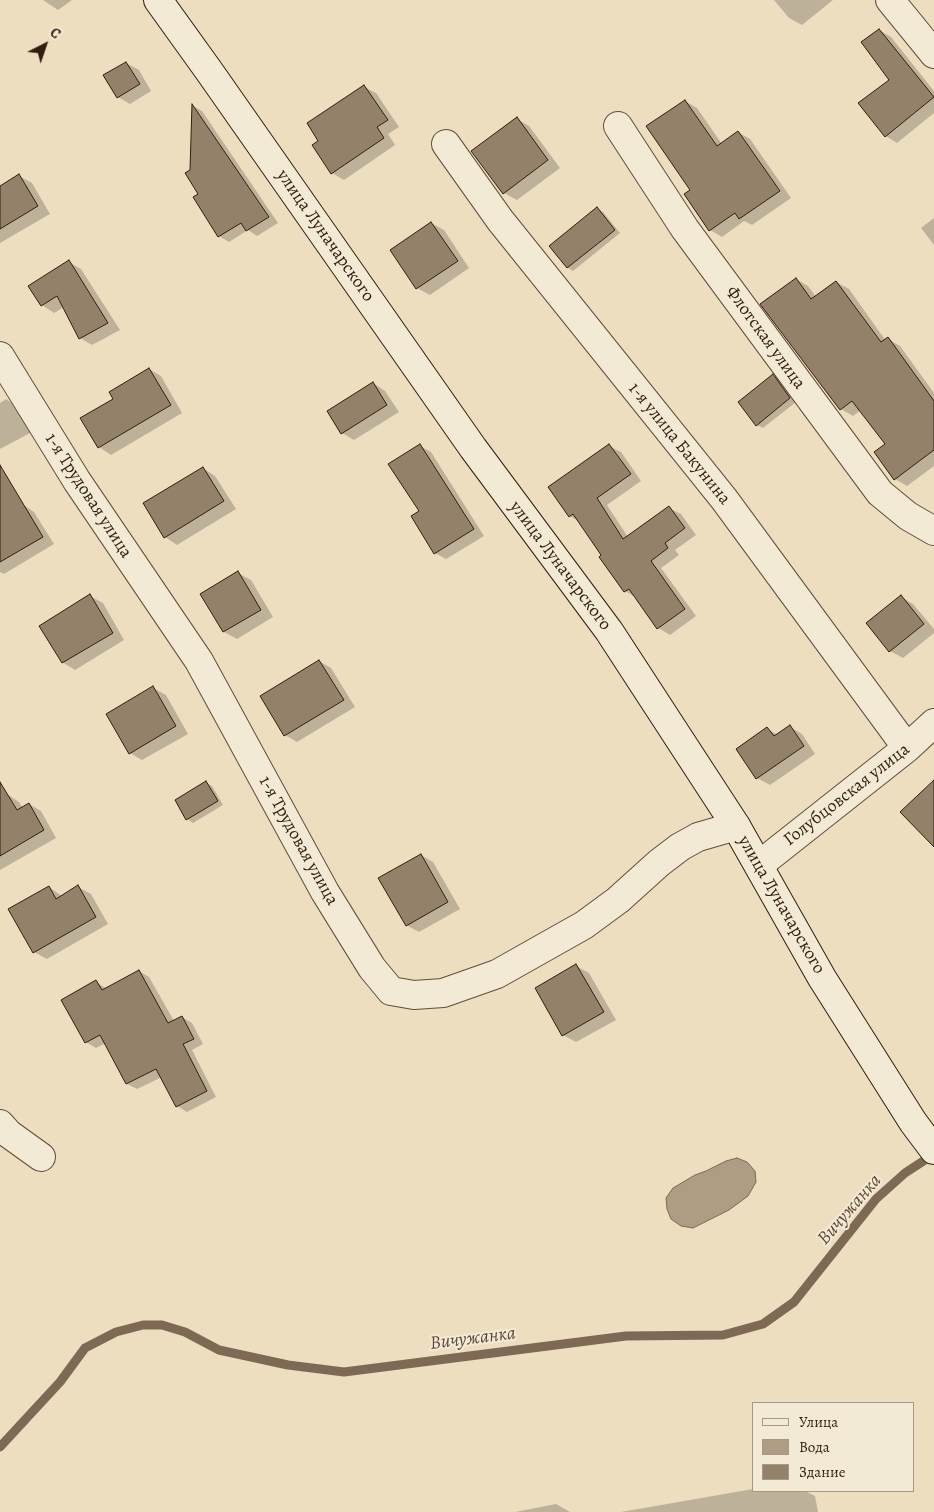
<!DOCTYPE html>
<html>
<head>
<meta charset="utf-8">
<style>
  body { margin:0 }
  #map { position:relative; width:934px; height:1512px; overflow:hidden; background:#eddec0; font-family:Alegreya,serif }
  canvas { display:block }
  .legend { position:absolute; left:752px; top:1402px; width:162px; height:90px; box-sizing:border-box; background:#f3ead6; border:1px solid #a69886; margin:0; padding:6px 9px; list-style:none; font-size:15px; color:#331d0d }
  .legend li { display:flex; align-items:center; gap:10px; height:25px }
  .legend b { width:25px; border:1px solid #a69886 }
  .north { position:absolute; left:20px; top:20px; width:50px; height:50px; -webkit-text-stroke:4px #f3ead6; paint-order:stroke; rotate:41deg; font-size:14px; font-weight:700; line-height:20px; text-align:center; color:#331d0d }
  .north::after { content:''; display:block; margin:auto; width:18px; height:22px; background:#331d0d; clip-path:polygon(50% 0,100% 100%,50% 72%,0 100%) }
</style>
</head>
<body>
<div id="map">
<canvas width="934" height="1512"></canvas>
<ul class="legend">
<li><b style="height:6px;background:#f3ead6"></b>Улица</li>
<li><b style="height:14px;background:#ae9c83"></b>Вода</li>
<li><b style="height:14px;background:#94816a"></b>Здание</li>
</ul>
<div class="north">С</div>
</div>
<script>
const ctx = document.querySelector('canvas').getContext('2d');
ctx.lineJoin = 'round';
function paint(path, color) { ctx.fillStyle = color; ctx.fill(path, 'evenodd'); }
const shape = rows => new Path2D(rows.map(r => 'M' + r).join(''));
function stroke(path, color, width, dash) { ctx.strokeStyle = color; ctx.lineWidth = width; ctx.lineCap = dash ? 'butt' : 'round'; ctx.setLineDash(dash || []); ctx.stroke(path); }
function label(font, color, halo, rows, align = 'center') {
  ctx.font = font + ' Alegreya,serif'; ctx.lineWidth = 4; ctx.setLineDash([]); ctx.textBaseline = 'middle'; ctx.strokeStyle = halo; ctx.fillStyle = color; for (const [text, x, y, turn = 0] of rows) {
    ctx.save(); ctx.translate(x, y); ctx.rotate((+turn || 0) * Math.PI / 180); ctx.textAlign = isNaN(turn) ? turn : align; if (halo) ctx.strokeText(text, 0, 0); ctx.fillText(text, 0, 0); ctx.restore();
  }
}
const water = shape([
  [737,1158,747,1162,755,1171,756,1182,748,1196,729,1210,693,1228,681,1226,671,1219,667,1209,666,1198,673,1188,695,1175,706,1171,726,1161,737,1158]
]);
paint(water, '#ae9c83');
stroke(water, '#7d6954', 1);
paint(shape([
  [43,0,72,0,58,10],
  [774,0,833,0,802,25,789,18],
  [879,30,891,37,934,91,934,113,897,143,886,136,891,80],
  [126,63,139,70,151,91,130,104,118,97],
  [364,87,376,93,399,127,388,134,395,145,344,180,332,173,320,141],
  [685,101,697,108,722,144,738,132,750,139,791,198,752,225,744,221,722,237,710,230],
  [193,106,202,111,278,223,257,236,248,230,229,242,219,236,200,194,191,170],
  [517,119,529,126,560,168,517,200,504,193,473,152],
  [19,176,32,183,50,214,0,243,0,187],
  [598,209,603,212,620,233,573,271,567,267],
  [934,218,934,245,921,228],
  [431,223,444,230,469,268,430,295,417,288],
  [69,262,81,269,120,330,92,345,80,338,64,307,54,313,42,305],
  [796,279,808,286,816,297,836,282,849,289,886,341,888,339,900,346,934,393,934,466,907,486,895,479,887,444,861,410,853,416,841,409],
  [149,369,161,376,182,413,111,455,99,447,115,399],
  [773,375,779,379,796,402,763,428,757,425],
  [373,383,385,391,399,412,354,440,342,433],
  [6,399,17,406,32,432,0,449,0,403],
  [420,446,431,452,484,536,446,559,435,553,421,512],
  [609,446,621,452,641,481,607,505,628,537,669,508,681,514,696,535,675,550,679,555,661,568,696,616,670,635,658,628,637,598,625,591,580,522,570,516,550,487],
  [203,468,215,476,236,509,177,545,165,537],
  [22,504,34,512,54,544,4,574,0,572,0,517],
  [238,573,251,580,273,617,237,639,224,632,202,594],
  [90,596,103,603,124,640,75,670,62,662],
  [901,597,913,604,934,629,934,633,903,658,890,651,868,623],
  [319,661,331,668,355,707,297,742,285,735],
  [153,688,166,695,188,734,142,760,130,753],
  [790,727,802,734,815,754,770,785,757,778,767,729,778,735],
  [206,783,212,786,223,805,193,823,187,819],
  [7,794,19,802,23,808,29,804,41,811,56,838,0,870,0,798],
  [421,855,433,862,460,909,419,932,406,925],
  [49,887,62,896,78,887,91,894,108,924,47,959,34,952],
  [576,966,589,973,616,1020,576,1042,563,1035],
  [139,971,149,977,174,1021,182,1017,192,1023,203,1044,192,1050,216,1097,187,1112,177,1106,162,1077,137,1089,127,1084,106,1043,96,1048,86,1042,96,982,107,989],
  [753,1489,753,1491,805,1491,815,1496,818,1512,621,1512],
  [556,1504,570,1512,515,1512]
]), '#0003');
stroke(shape([
  [0,1447,60,1382,85,1348,116,1332,143,1325,162,1325,185,1332,219,1350,288,1365,344,1372,626,1336,723,1335,763,1324,794,1302,876,1199,905,1173,934,1154]
]), '#7d6954', 9);
const building = shape([
  [879,29,934,97,885,137,858,103,889,80,861,42,879,29],
  [126,62,140,84,117,98,103,75,126,62],
  [364,85,388,120,377,127,384,138,331,174,312,145,318,141,307,123,364,85],
  [685,100,717,146,738,131,780,191,739,219,735,213,709,231,684,194,690,190,646,126,685,100],
  [192,104,269,217,246,231,241,223,218,237,193,197,198,194,185,173,190,170,192,104],
  [517,117,548,160,503,194,471,151,517,117],
  [19,174,38,206,0,229,0,186,19,174],
  [597,207,615,230,567,268,549,246,597,207],
  [431,222,458,261,416,289,390,250,431,222],
  [69,260,108,323,79,339,57,296,41,306,28,286,69,260],
  [796,278,811,299,836,281,881,342,888,337,934,401,934,450,894,480,874,452,885,444,852,401,840,410,760,304,796,278],
  [149,368,171,405,98,448,80,418,113,399,109,392,149,368],
  [773,374,790,398,756,426,738,402,773,374],
  [373,382,387,405,341,434,327,411,373,382],
  [420,444,474,529,434,554,411,516,419,511,388,464,420,444],
  [609,444,631,474,597,498,623,539,669,506,685,528,665,543,668,548,651,561,685,609,657,629,629,589,624,592,599,557,601,555,573,514,569,517,548,487,609,444],
  [0,465,43,537,0,562,0,465],
  [203,467,224,501,164,538,143,503,203,467],
  [238,571,261,610,223,632,200,594,238,571],
  [90,594,113,633,62,663,39,626,90,594],
  [901,595,924,624,889,652,866,623,901,595],
  [319,660,344,700,284,736,260,696,319,660],
  [153,686,176,726,129,754,106,714,153,686],
  [790,725,804,746,756,779,736,749,767,727,774,736,790,725],
  [934,780,934,847,900,812,934,780],
  [206,781,218,801,186,820,175,800,206,781],
  [0,782,17,810,29,803,44,830,0,856,0,782],
  [421,854,448,902,406,926,378,878,421,854],
  [78,885,96,917,33,953,8,909,49,886,56,899,78,885],
  [576,964,604,1012,562,1036,535,988,576,964],
  [139,970,168,1023,182,1016,194,1039,183,1044,207,1091,176,1107,156,1069,126,1084,100,1035,85,1043,61,1000,96,980,102,990,139,970]
]);
paint(building, '#94816a');
stroke(building, '#331d0d', 1);
const street = shape([
  [890,0,934,54],
  [618,126,685,229,880,493,908,516,934,531],
  [446,144,500,220,724,499,907,748],
  [0,356,77,481,199,661,325,892,372,968,391,991,414,995,443,993,497,974,584,925,618,900,659,863,680,847,698,837,736,826],
  [759,865,907,748,934,723],
  [0,1124,9,1134,41,1157]
]);
const secondary = shape([
  [158,0,209,71,473,448,609,631,736,826,822,978,913,1122,934,1150]
]);
stroke(street, '#624d3a', 30);
stroke(secondary, '#331d0d', 30);
stroke(street, '#f3ead6', 28);
stroke(secondary, '#f3ead6', 28);
label('18px', '#331d0d', '#f3ead6', [
  ["улица Луначарского",325,236,55],
  ["Флотская улица",765,338,54],
  ["1-я улица Бакунина",679,444,51],
  ["1-я Трудовая улица",88,496,57],
  ["улица Луначарского",560,566,53],
  ["Голубцовская улица",847,795,-38],
  ["1-я Трудовая улица",298,841,61],
  ["улица Луначарского",781,905,60]
]);
label('italic 19px', '#5e4936', '#f3ead6', [
  ["Вичужанка",850,1210,-49],
  ["Вичужанка",473,1339,-7]
]);
</script>
</body>
</html>
